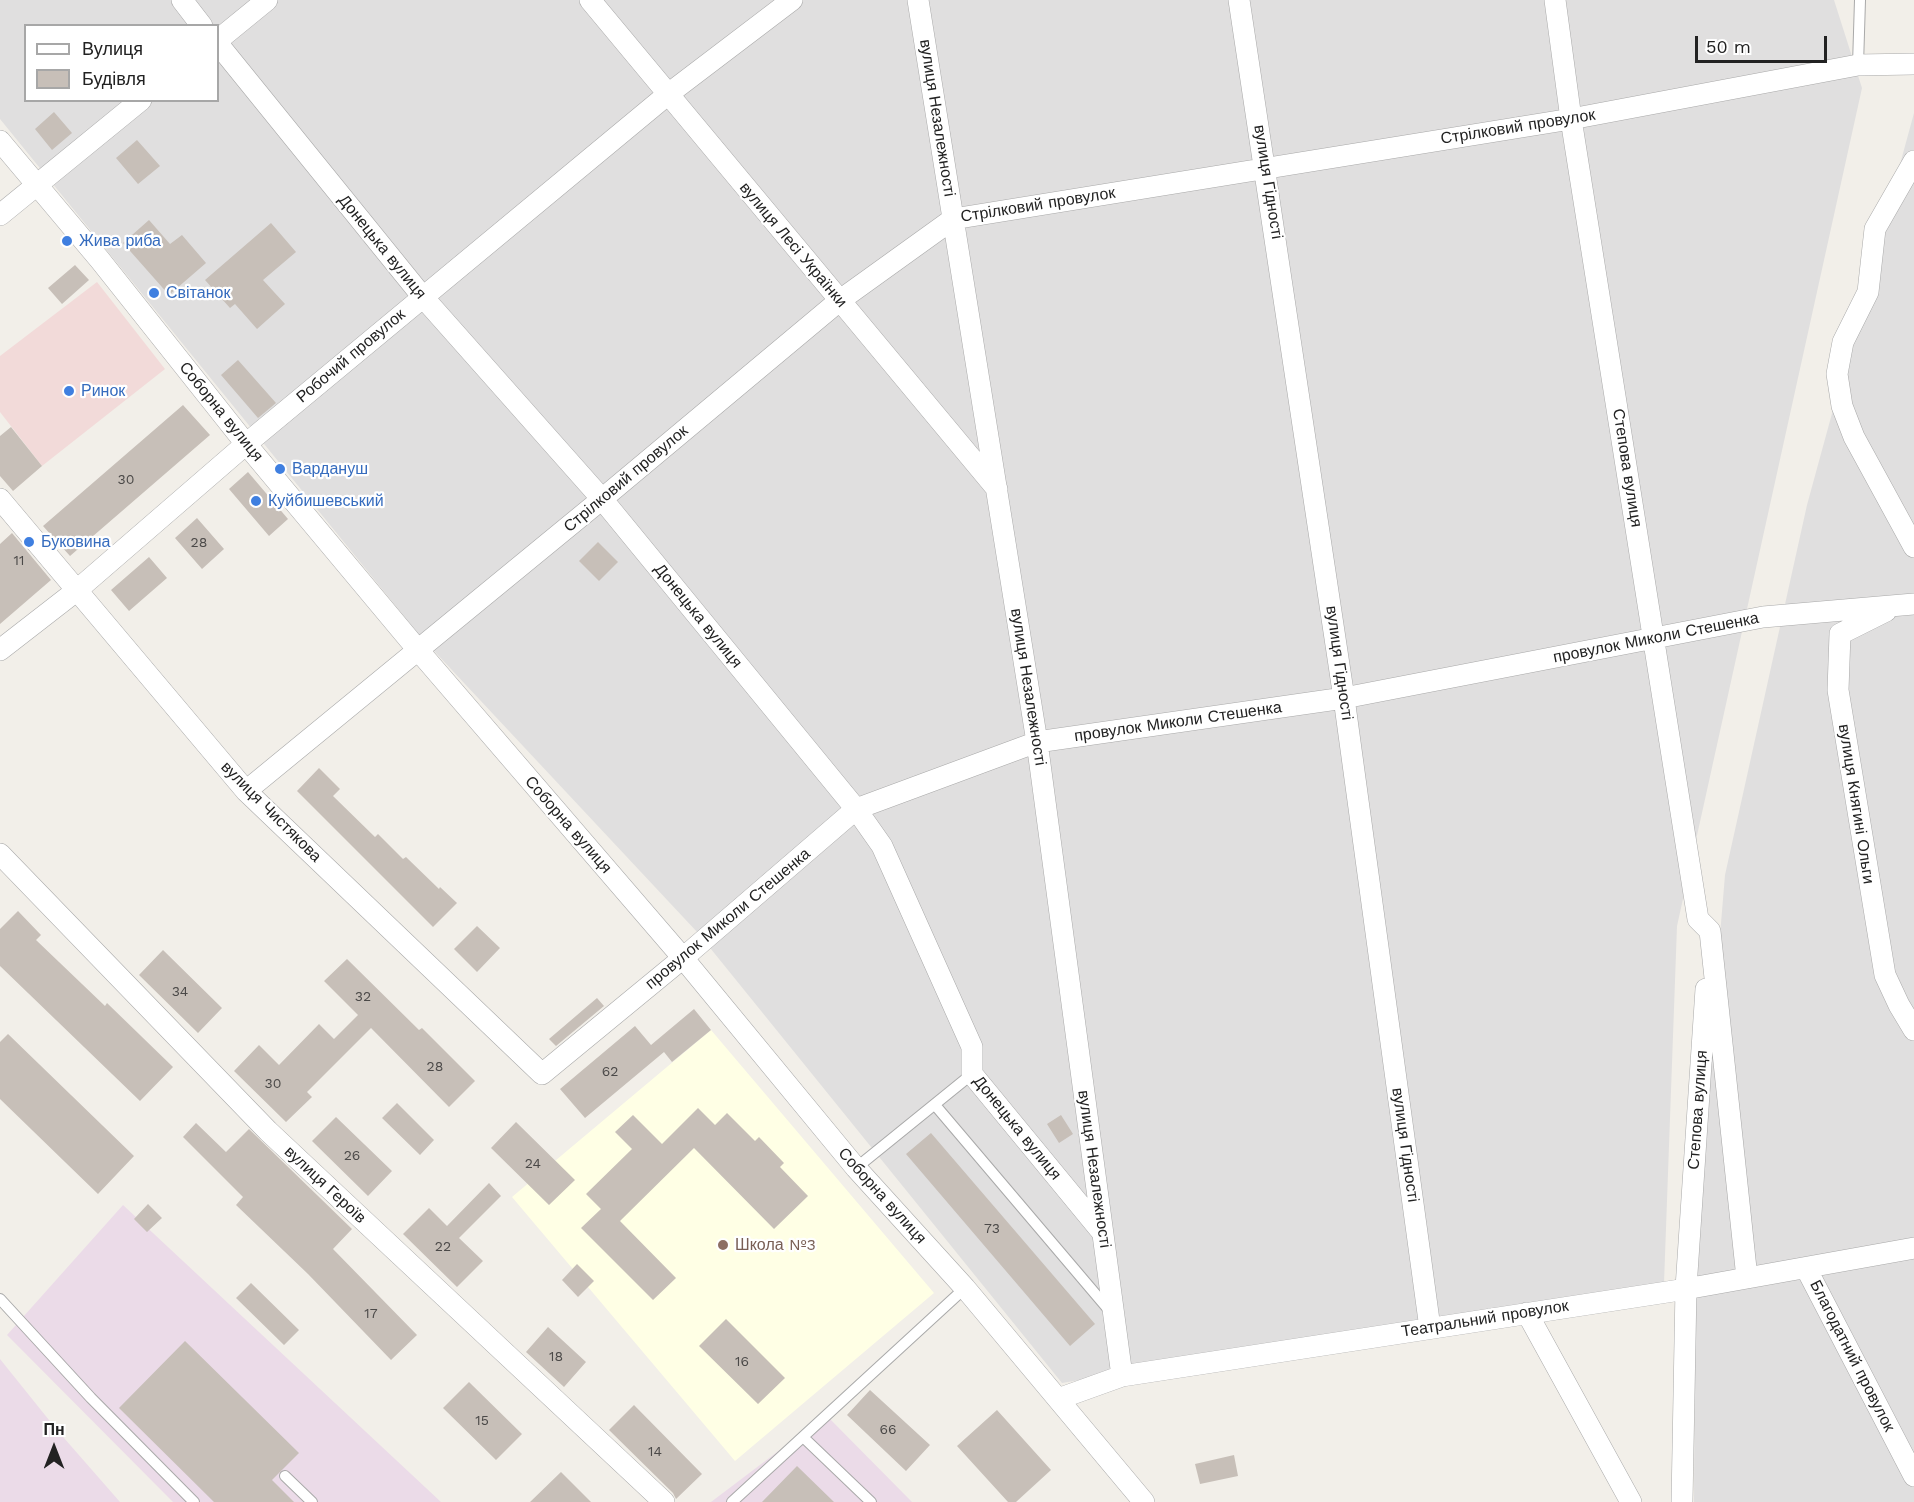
<!DOCTYPE html>
<html>
<head>
<meta charset="utf-8">
<style>
  body { margin:0 }
  #map { position:relative; width:1914px; height:1502px; overflow:hidden; background:#f2efe9; font-family:"Work Sans",sans-serif }
  canvas { display:block }
  .legend { position:absolute; left:24px; top:24px; width:195px; height:78px; box-sizing:border-box; background:#fff; border:2px solid #a7a7a7; margin:0; padding:8px 10px; list-style:none; font-size:18px; color:#222 }
  .legend li { display:flex; align-items:center; gap:12px; height:30px }
  .legend b { width:30px; border:2px solid #a7a7a7 }
  .north { position:absolute; left:24px; top:1418px; width:60px; height:60px; -webkit-text-stroke:4px #fff; paint-order:stroke; rotate:0deg; font-size:16px; font-weight:700; line-height:24px; text-align:center; color:#222 }
  .north::after { content:''; display:block; margin:auto; width:21px; height:27px; background:#222; clip-path:polygon(50% 0,100% 100%,50% 72%,0 100%) }
  .scale { position:absolute; left:1695px; top:36px; width:132px; height:27px; box-sizing:border-box; border:3px solid #222; border-top:0; padding-left:8px; font-size:18px; line-height:21px; white-space:nowrap; color:#222; -webkit-text-stroke:4px #fff; paint-order:stroke }
</style>
</head>
<body>
<div id="map">
<canvas width="1914" height="1502"></canvas>
<ul class="legend">
<li><b style="height:8px;background:#fff"></b>Вулиця</li>
<li><b style="height:16px;background:#c7bfb8"></b>Будівля</li>
</ul>
<div class="north">Пн</div>
<div class="scale">50 m</div>
</div>
<script>
const ctx = document.querySelector('canvas').getContext('2d');
ctx.lineJoin = 'round';
function paint(path, color) { ctx.fillStyle = color; ctx.fill(path, 'evenodd'); }
const shape = rows => new Path2D(rows.map(r => 'M' + r).join(''));
function stroke(path, color, width, dash) { ctx.strokeStyle = color; ctx.lineWidth = width; ctx.lineCap = dash ? 'butt' : 'round'; ctx.setLineDash(dash || []); ctx.stroke(path); }
function label(font, color, halo, rows, align = 'center') {
  ctx.font = font + ' "Work Sans",sans-serif'; ctx.lineWidth = 4.5; ctx.setLineDash([]); ctx.textBaseline = 'middle'; ctx.strokeStyle = halo; ctx.fillStyle = color; for (const [text, x, y, turn = 0] of rows) {
    ctx.save(); ctx.translate(x, y); ctx.rotate((+turn || 0) * Math.PI / 180); ctx.textAlign = isNaN(turn) ? turn : align; if (halo) ctx.strokeText(text, 0, 0); ctx.fillText(text, 0, 0); ctx.restore();
  }
}
paint(shape([
  [0,0,1834,0,1862,88,1677,926,1664,1283,1062,1383,698,933,421,637,0,119],
  [26,26,218,26,218,100,26,100],
  [1914,113,1914,1502,1694,1502,1695,1269,1700,1176,1725,875,1807,505]
]), '#e0dfdf');
paint(shape([
  [97,282,165,369,42,466,0,412,0,356]
]), '#f2dad9');
paint(shape([
  [123,1205,441,1502,173,1502,7,1335],
  [0,1359,57,1430,120,1502,0,1502],
  [826,1415,912,1502,711,1502]
]), '#ebdbe8');
paint(shape([
  [711,1030,934,1293,735,1461,512,1197]
]), '#ffffe5');
paint(shape([
  [54,112,72,133,52,150,35,129],
  [137,140,160,166,138,184,116,158],
  [149,220,170,244,182,235,206,263,169,295,123,243],
  [271,223,296,252,263,280,285,304,257,329,235,304,230,308,205,280],
  [75,265,89,280,62,304,48,288],
  [238,360,276,403,258,418,221,375],
  [183,405,210,435,70,556,43,526],
  [11,427,42,466,13,491,0,476,0,436],
  [248,472,288,519,269,536,229,489],
  [197,518,224,549,202,569,175,538],
  [12,533,51,580,0,624,0,544],
  [598,542,618,562,599,581,579,561],
  [149,557,167,578,129,611,111,590],
  [319,768,340,789,333,796,375,837,378,834,403,859,406,857,439,889,440,887,457,903,433,927,297,791],
  [18,911,41,935,36,940,105,1006,107,1003,173,1067,140,1101,0,966,0,929],
  [477,926,500,948,477,972,454,949],
  [163,950,222,1008,198,1033,139,975],
  [347,959,419,1030,422,1028,475,1081,449,1107,371,1028,307,1092,312,1097,286,1122,234,1071,259,1045,279,1065,319,1024,334,1039,358,1015,324,981],
  [597,998,604,1006,556,1046,549,1039],
  [694,1009,711,1030,672,1062,664,1052,585,1118,560,1089,635,1026,651,1045],
  [8,1034,134,1156,98,1194,0,1099,0,1042],
  [397,1103,434,1140,420,1155,382,1118],
  [698,1108,715,1125,727,1113,755,1141,759,1137,784,1163,780,1167,808,1196,774,1229,694,1148,620,1221,676,1278,653,1300,581,1228,601,1209,586,1194,632,1149,615,1132,633,1115,662,1144],
  [1061,1115,1073,1134,1059,1143,1047,1124],
  [336,1117,392,1171,368,1196,312,1141],
  [516,1122,575,1180,549,1205,491,1148],
  [196,1123,226,1152,249,1129,352,1229,333,1249,417,1335,391,1360,308,1274,236,1205,243,1197,183,1137],
  [931,1133,1095,1324,1070,1346,906,1154],
  [489,1183,501,1196,459,1238,483,1261,457,1287,403,1234,429,1208,447,1226],
  [148,1204,162,1218,147,1232,134,1219],
  [577,1264,594,1281,578,1297,562,1280],
  [251,1283,299,1330,284,1345,236,1298],
  [726,1319,785,1378,758,1404,699,1346],
  [548,1327,586,1362,564,1387,526,1352],
  [185,1341,299,1453,272,1480,294,1502,214,1502,119,1408],
  [469,1382,522,1434,496,1460,443,1408],
  [870,1390,930,1445,906,1471,847,1415],
  [634,1405,702,1474,676,1499,673,1493,609,1430],
  [997,1410,1051,1470,1016,1502,1008,1502,957,1446],
  [1234,1455,1238,1476,1200,1484,1195,1464],
  [797,1466,834,1502,762,1502],
  [561,1472,591,1502,530,1502]
]), '#c7bfb8');
const service = shape([
  [1858,65,1860,0],
  [935,1105,1109,1310],
  [856,1168,972,1074],
  [0,1299,91,1398,194,1502],
  [803,1437,871,1502],
  [285,1476,312,1502],
  [732,1502,965,1288]
]);
const minor = shape([
  [182,0,202,26],
  [590,0,997,489],
  [918,0,1037,742,1122,1376],
  [1239,0,1344,698,1430,1328],
  [1555,0,1571,119,1698,919,1710,931,1747,1278],
  [218,40,267,0],
  [218,44,422,296,602,499,856,809,882,846,972,1047,972,1074,1102,1232],
  [0,141,100,260,246,444,418,650,683,958,856,1168,965,1288,1144,1502],
  [1914,161,1875,229,1868,292,1843,342,1837,374,1842,406,1854,437,1914,547],
  [0,215,141,100],
  [0,499,246,791,542,1074,683,958,856,809,1037,742,1344,698,1763,617,1914,604],
  [1886,611,1840,634,1838,690,1885,975,1899,1005,1914,1030],
  [0,650,76,591,246,444,667,95,792,0],
  [246,791,602,499,839,301,953,219,1571,119,1858,65,1914,64],
  [0,854,268,1131,664,1502],
  [1806,1268,1914,1476],
  [1527,1313,1631,1502],
  [1058,1399,1122,1376,1680,1290,1914,1248],
  [1682,1502,1686,1288,1706,989]
]);
stroke(service, '#a9a9a9', 12);
stroke(minor, '#a9a9a9', 22);
stroke(service, '#fff', 10);
stroke(minor, '#fff', 21);
for (const [x, y, r, color] of [
  [67,241,6,"#3f7fe0"],
  [154,293,6,"#3f7fe0"],
  [69,391,6,"#3f7fe0"],
  [280,469,6,"#3f7fe0"],
  [256,501,6,"#3f7fe0"],
  [29,542,6,"#3f7fe0"],
  [723,1245,6,"#8d6e63"]
]) { const dot = new Path2D(); dot.arc(x, y, r, 0, 2 * Math.PI); ctx.fillStyle = color; ctx.fill(dot); stroke(dot, '#fff', 2); }
label('14px', '#4b4948', null, [
  ["30",126,480],
  ["28",199,543],
  ["11",19,561],
  ["34",180,992],
  ["32",363,997],
  ["28",435,1067],
  ["62",610,1072],
  ["30",273,1084],
  ["26",352,1156],
  ["24",533,1164],
  ["73",992,1229],
  ["22",443,1247],
  ["17",371,1314],
  ["18",556,1357],
  ["16",742,1362],
  ["15",482,1421],
  ["66",888,1430],
  ["14",655,1452]
]);
label('16px', '#222', '#fff', [
  ["вулиця Незалежності",937,118,81],
  ["Стрілковий провулок",1518,127,-9],
  ["вулиця Гідності",1268,182,81],
  ["Стрілковий провулок",1038,205,-9],
  ["вулиця Лесі Українки",793,245,50],
  ["Донецька вулиця",382,247,51],
  ["Робочий провулок",351,356,-40],
  ["Соборна вулиця",221,412,51],
  ["Степова вулиця",1627,468,81],
  ["Стрілковий провулок",626,479,-40],
  ["Донецька вулиця",698,616,51],
  ["провулок Миколи Стешенка",1656,638,-11],
  ["вулиця Гідності",1339,663,82],
  ["вулиця Незалежності",1028,687,81],
  ["провулок Миколи Стешенка",1178,722,-8],
  ["вулиця Княгині Ольги",1856,804,81],
  ["вулиця Чистякова",271,812,45],
  ["Соборна вулиця",568,825,49],
  ["провулок Миколи Стешенка",728,919,-40],
  ["Степова вулиця",1698,1110,-86],
  ["Донецька вулиця",1017,1128,51],
  ["вулиця Гідності",1405,1145,82],
  ["вулиця Незалежності",1094,1169,82],
  ["вулиця Героїв",325,1185,43],
  ["Соборна вулиця",882,1196,48],
  ["Театральний провулок",1485,1319,-9],
  ["Благодатний провулок",1852,1356,63]
]);
label('16px', '#366cbe', '#fff', [
  ["Жива риба",79,241],
  ["Світанок",166,293],
  ["Ринок",81,391],
  ["Вардануш",292,469],
  ["Куйбишевський",268,501],
  ["Буковина",41,542]
], 'left');
label('16px', '#785e54', '#fff', [
  ["Школа №3",735,1245]
], 'left');
</script>
</body>
</html>
